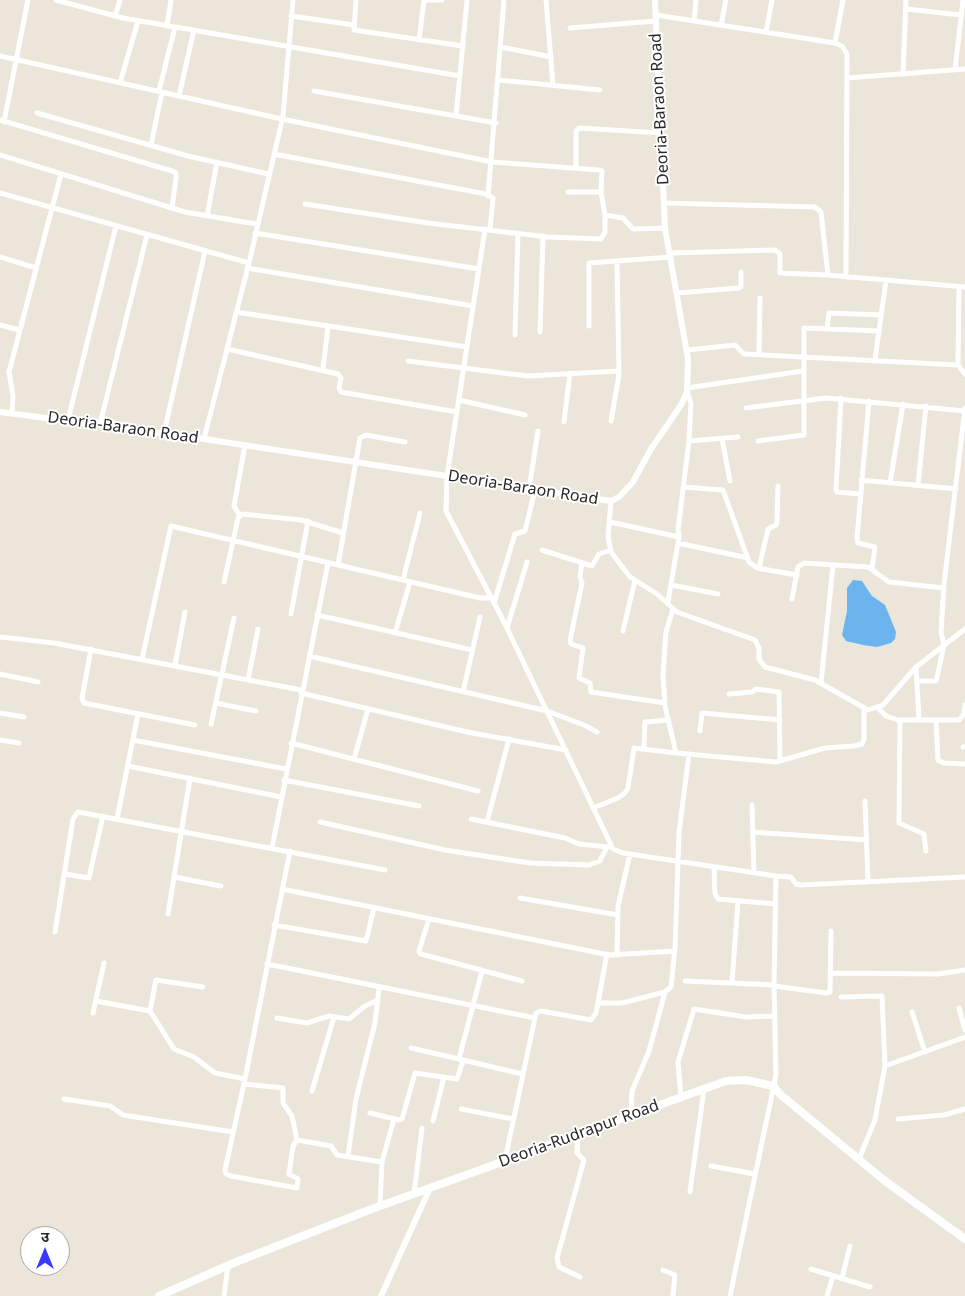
<!DOCTYPE html>
<html>
<head>
<meta charset="utf-8">
<style>
  body { margin:0 }
  #map { position:relative; width:965px; height:1296px; overflow:hidden; background:#ebe6d9; font-family:"Noto Sans","Noto Sans Devanagari",sans-serif }
  canvas { display:block }
  .north { position:absolute; left:20px; top:1226px; width:50px; height:50px; box-sizing:border-box; background:#fff; border:1px solid #a9a9a9; border-radius:50%; rotate:0deg; font-size:14px; font-weight:700; line-height:20px; text-align:center; color:#282828 }
  .north::after { content:''; display:block; margin:auto; width:18px; height:22px; background:#373af9; clip-path:polygon(50% 0,100% 100%,50% 72%,0 100%) }
</style>
</head>
<body>
<div id="map">
<canvas width="965" height="1296"></canvas>
<div class="north">उ</div>
</div>
<script>
const ctx = document.querySelector('canvas').getContext('2d');
ctx.lineJoin = 'round';
function paint(path, color) { ctx.fillStyle = color; ctx.fill(path, 'evenodd'); }
const shape = rows => new Path2D(rows.map(r => 'M' + r).join(''));
function stroke(path, color, width, dash) { ctx.strokeStyle = color; ctx.lineWidth = width; ctx.lineCap = dash ? 'butt' : 'round'; ctx.setLineDash(dash || []); ctx.stroke(path); }
function label(font, color, halo, rows, align = 'center') {
  ctx.font = font + ' "Noto Sans",sans-serif'; ctx.lineWidth = 4; ctx.setLineDash([]); ctx.textBaseline = 'middle'; ctx.strokeStyle = halo; ctx.fillStyle = color; for (const [text, x, y, turn = 0] of rows) {
    ctx.save(); ctx.translate(x, y); ctx.rotate((+turn || 0) * Math.PI / 180); ctx.textAlign = isNaN(turn) ? turn : align; if (halo) ctx.strokeText(text, 0, 0); ctx.fillText(text, 0, 0); ctx.restore();
  }
}
paint(shape([
  [853,580,862,581,872,596,885,605,896,632,895,639,891,643,877,647,863,645,846,641,842,635,847,611,847,588]
]), '#6bb4ee');
stroke(shape([
  [56,0,123,18,460,76],
  [356,0,354,30,463,46],
  [425,0,442,0],
  [546,0,553,85],
  [906,9,961,15],
  [656,15,835,43,843,0],
  [115,16,120,0],
  [291,16,354,25],
  [694,21,696,0],
  [721,25,726,0],
  [167,26,171,0],
  [570,28,656,21],
  [766,32,772,0],
  [419,40,424,0],
  [835,43,842,46,847,54,846,277],
  [501,47,551,57],
  [0,56,282,119,492,162,599,170,602,171,601,192],
  [955,70,963,0],
  [903,74,906,0],
  [847,78,965,69],
  [499,80,600,90],
  [120,83,138,21],
  [159,91,175,27],
  [314,91,496,123],
  [179,96,194,30],
  [37,113,188,156,268,174],
  [456,116,467,0],
  [0,120,172,171,176,173,176,178,172,208],
  [4,122,28,0],
  [151,145,162,92],
  [274,154,486,194,493,198,490,230],
  [0,155,185,212,256,224],
  [576,168,576,131,579,128,661,133],
  [568,192,601,192,605,215,623,218,633,229,665,228],
  [0,193,249,263],
  [488,196,504,0],
  [664,203,815,207,821,212,828,275,965,287],
  [305,204,428,223,548,237,601,239,605,232,605,215],
  [207,216,217,162],
  [485,229,447,476,446,511,504,622,613,849,623,853,776,876,774,985,776,1075,730,1296],
  [255,233,479,269],
  [670,253,775,250,780,254,780,273,828,275],
  [0,257,36,268],
  [247,268,473,306],
  [959,287,958,365,965,374],
  [677,293,739,288,741,287,741,272],
  [236,312,467,347],
  [0,325,19,330],
  [589,326,589,263,671,257],
  [827,329,829,313,881,315],
  [540,332,543,236],
  [515,335,518,233],
  [227,349,338,374,341,378,339,388,341,392,457,412],
  [687,350,735,345,744,354,958,365],
  [759,355,760,298],
  [875,360,886,280],
  [408,361,527,376,619,371],
  [323,370,328,326],
  [687,388,803,371],
  [841,398,836,490,837,492,860,494],
  [459,400,525,415],
  [869,401,857,538,858,543,875,547,872,569],
  [746,408,826,398,965,411],
  [12,413,13,396,9,372,61,174],
  [68,420,116,226],
  [611,421,619,375,617,261],
  [564,422,570,373],
  [100,424,147,235],
  [164,433,205,251],
  [204,439,250,259,283,116,293,0],
  [722,439,730,481],
  [689,441,738,437],
  [758,441,804,435,804,328,879,331],
  [861,480,956,489],
  [890,483,903,404],
  [918,485,926,406],
  [683,487,723,490,749,562,757,568,797,575],
  [529,489,538,431],
  [611,501,608,536,611,552,630,577,657,594,677,612,755,640,759,648,759,659,765,667,815,680,868,710,883,705,916,667,965,629],
  [240,516,234,506,245,445],
  [610,522,679,537],
  [678,543,748,558],
  [542,550,592,566,599,554,611,550],
  [582,563,580,577,582,583,570,640,571,644,583,648,579,678,590,683,591,692,665,703],
  [338,565,360,438,366,435,405,442],
  [759,568,768,529,776,525,777,522,778,486],
  [403,580,420,513],
  [224,582,238,518,242,514,301,520,343,533],
  [671,585,718,594],
  [792,599,798,567,804,563,868,567,889,582,944,588],
  [668,602,679,537,678,530,689,441,691,403,687,392],
  [494,603,515,534,525,531,535,490],
  [673,609,666,632,663,675,665,706,676,753,776,762,825,748,854,746,862,744,864,739,864,708],
  [291,614,308,521],
  [317,615,472,650],
  [507,628,527,562],
  [623,631,635,580],
  [395,633,410,582],
  [0,637,54,643,301,690],
  [91,649,82,698,84,703,195,725],
  [309,656,547,711,584,725,597,732],
  [142,659,171,526,480,598,491,598],
  [175,665,185,612],
  [916,667,919,720],
  [0,674,38,682],
  [248,680,258,629],
  [917,681,936,681,944,645,941,632,944,584,965,408],
  [821,683,833,565],
  [463,692,480,617],
  [301,693,467,732,566,750],
  [729,694,752,692,756,689,779,692,780,760],
  [216,703,256,711],
  [877,707,886,716,898,720,959,720,964,714,965,705],
  [0,713,24,717],
  [900,720,899,823,924,834,926,851],
  [936,720,938,760,944,763,965,764],
  [211,724,234,618],
  [700,731,702,713,780,720],
  [0,740,19,743],
  [133,740,286,769],
  [291,743,478,791],
  [963,747,965,747],
  [644,748,645,722,668,720],
  [354,759,368,709],
  [128,766,281,797],
  [284,780,419,806],
  [865,801,868,882],
  [752,805,754,873],
  [593,808,618,798,625,793,628,788,634,748,676,753],
  [117,819,138,714],
  [471,819,565,838,579,844,609,847],
  [320,822,445,850,530,863,589,865,600,861,607,847],
  [487,822,509,739],
  [753,832,867,840],
  [272,848,328,563],
  [290,851,245,1079,225,1170,226,1174,231,1176,297,1188,298,1179,289,1174,293,1146,297,1140,331,1146,337,1155,382,1162],
  [714,867,715,894,718,899,776,904],
  [65,874,89,878,103,816],
  [776,876,791,877,796,884,801,885,965,877],
  [174,877,221,886],
  [282,889,609,955,674,951],
  [520,898,618,915],
  [168,914,190,778],
  [429,919,419,951,421,954,522,981],
  [274,925,366,941,374,908],
  [55,932,73,819,78,812,385,870],
  [617,955,618,906,630,854],
  [267,964,535,1018],
  [482,971,459,1059,522,1074],
  [831,973,938,974,965,970],
  [685,981,774,985],
  [732,983,738,901],
  [774,986,826,993,830,992,831,931],
  [841,997,882,996,885,1066],
  [96,1001,150,1011,174,1049,194,1057,215,1073,245,1079],
  [598,1003,622,1003,665,992,671,987,675,948,679,833,689,754],
  [959,1008,965,1030],
  [150,1011,156,980,203,987],
  [912,1012,925,1052],
  [93,1013,104,963],
  [277,1018,307,1023,329,1016,349,1019,365,1006,378,1000],
  [411,1048,459,1059],
  [244,1084,283,1088,283,1103,292,1116,297,1140],
  [312,1091,334,1017],
  [681,1097,678,1062,694,1009,746,1017,775,1016],
  [64,1099,110,1106,123,1115,233,1132],
  [461,1109,513,1119],
  [370,1113,399,1120,402,1119,415,1073,457,1079,463,1061],
  [631,1116,632,1091,649,1051,665,992],
  [898,1119,944,1115,965,1109],
  [433,1121,444,1077],
  [578,1135,577,1153,584,1160,557,1258,559,1267,580,1277],
  [348,1156,356,1099,375,1023,379,988],
  [859,1159,875,1120,885,1066,965,1037],
  [505,1160,536,1013,541,1011,591,1020,596,1013,607,954],
  [711,1166,755,1174],
  [690,1192,704,1089],
  [414,1194,422,1128],
  [380,1206,382,1162,394,1119],
  [811,1269,870,1287],
  [663,1270,675,1275,673,1296],
  [842,1278,850,1246],
  [224,1296,228,1265],
  [827,1296,833,1276]
]), '#fff', 5);
stroke(shape([
  [0,412,204,439,611,501,619,497,633,482,651,449,681,405,687,392,688,359,665,228,655,0],
  [381,1296,430,1188]
]), '#fff', 6);
stroke(shape([
  [159,1296,236,1262,369,1210,726,1081,746,1080,773,1086,781,1095,885,1181,965,1239]
]), '#fff', 8);
label('16px', '#282828', '#fff', [
  ["Deoria-Baraon Road",660,109,-93],
  ["Deoria-Baraon Road",123,428,8],
  ["Deoria-Baraon Road",523,488,9],
  ["Deoria-Rudrapur Road",579,1134,-20]
]);
</script>
</body>
</html>
